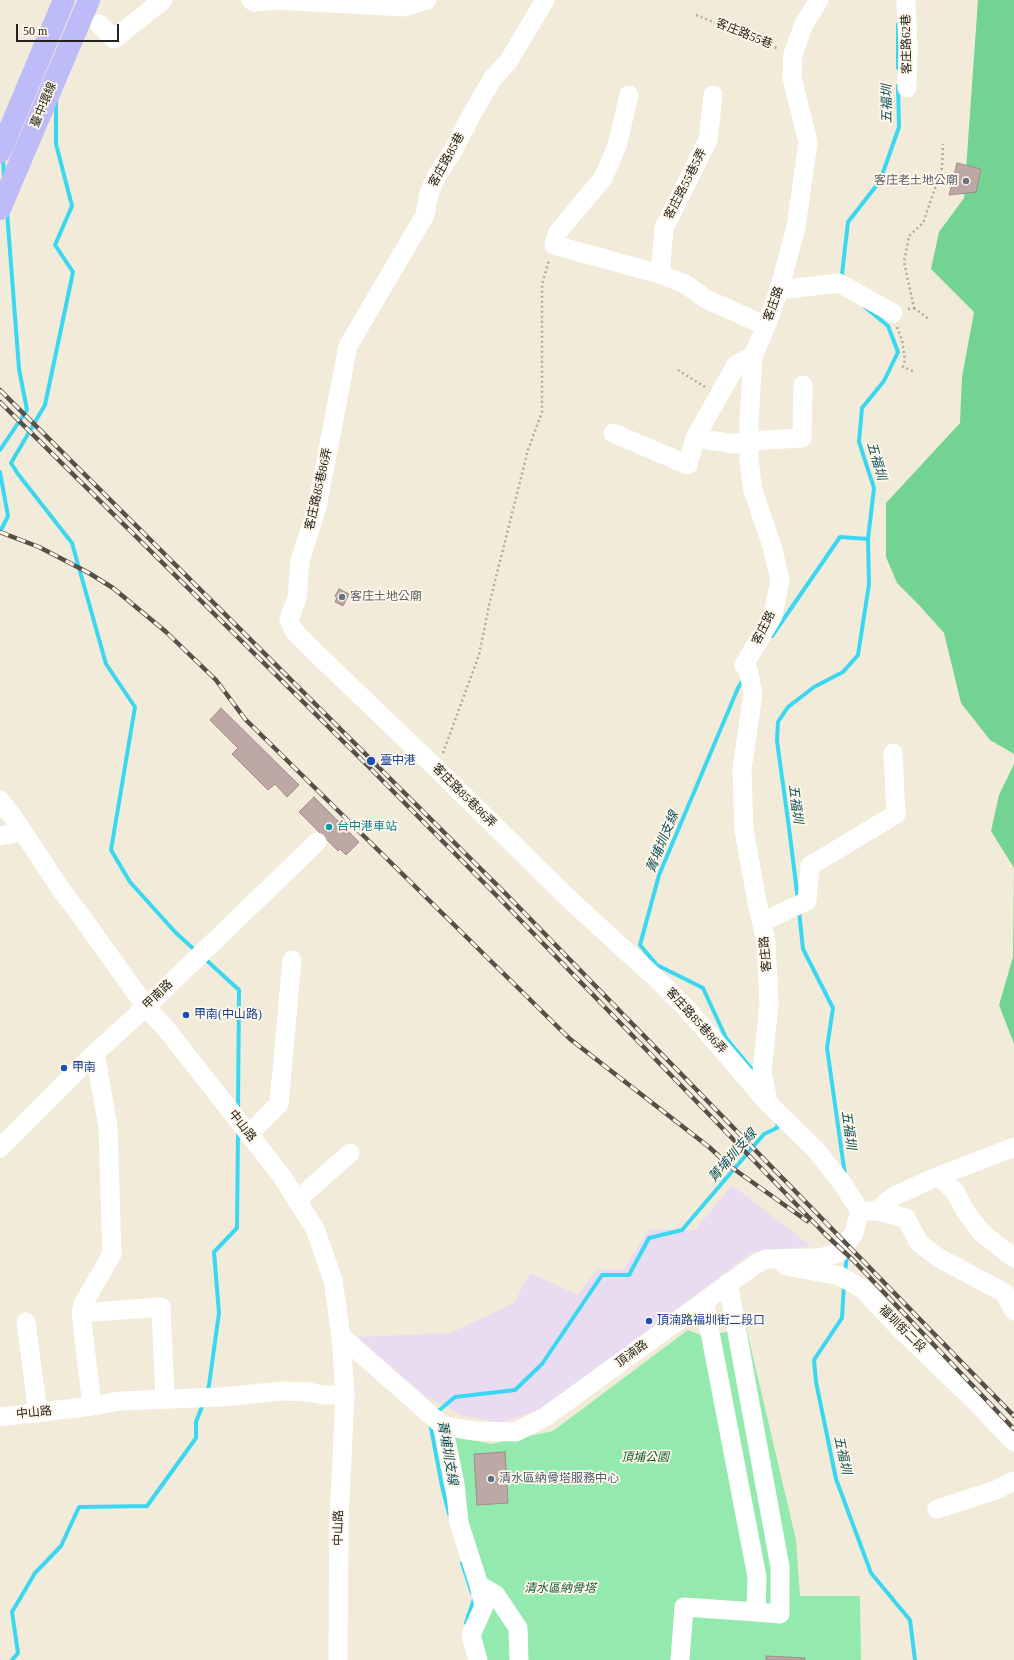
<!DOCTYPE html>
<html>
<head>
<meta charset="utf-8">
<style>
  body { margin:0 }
  #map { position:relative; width:1014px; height:1660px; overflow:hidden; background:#f3ebd9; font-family:"Times New Roman",serif }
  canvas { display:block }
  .scale { position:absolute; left:16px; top:24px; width:103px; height:18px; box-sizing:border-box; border:2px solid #25221b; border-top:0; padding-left:5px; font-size:12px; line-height:14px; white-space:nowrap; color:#25221b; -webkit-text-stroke:3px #fff8ea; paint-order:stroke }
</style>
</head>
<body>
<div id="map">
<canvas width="1014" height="1660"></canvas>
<div class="scale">50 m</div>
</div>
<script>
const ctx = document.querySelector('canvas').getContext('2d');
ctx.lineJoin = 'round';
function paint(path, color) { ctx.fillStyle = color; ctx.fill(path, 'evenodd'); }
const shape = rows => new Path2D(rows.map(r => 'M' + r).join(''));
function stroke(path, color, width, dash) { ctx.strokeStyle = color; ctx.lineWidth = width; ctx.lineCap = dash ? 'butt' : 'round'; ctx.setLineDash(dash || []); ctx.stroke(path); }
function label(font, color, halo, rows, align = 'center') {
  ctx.font = font + ' "Times New Roman","Noto Sans TC",serif'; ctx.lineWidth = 3.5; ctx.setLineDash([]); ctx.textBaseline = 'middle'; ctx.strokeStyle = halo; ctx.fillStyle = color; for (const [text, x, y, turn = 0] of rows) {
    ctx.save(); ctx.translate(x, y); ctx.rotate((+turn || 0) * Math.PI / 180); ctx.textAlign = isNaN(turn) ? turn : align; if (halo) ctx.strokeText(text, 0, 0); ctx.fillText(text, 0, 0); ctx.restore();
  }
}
paint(shape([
  [732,1185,811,1246,753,1252,544,1408,500,1423,464,1416,425,1396,357,1337,450,1333,514,1303,530,1273,578,1295,597,1269,624,1269,649,1229,695,1230]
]), '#e9dcf1');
paint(shape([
  [746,1327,796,1540,800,1596,860,1596,861,1660,484,1660,478,1640,479,1569,449,1435,491,1444,553,1431,688,1330,705,1337]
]), '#93e9ae');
paint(shape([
  [978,0,1014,0,1014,754,990,740,961,703,944,633,919,605,897,583,886,557,886,503,960,423,962,377,974,312,931,269,939,232,964,198],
  [1014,764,1014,1044,999,1005,1013,957,1014,868,991,831,999,795]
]), '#73d393');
stroke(shape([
  [898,24,898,68],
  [56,100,56,144,72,206,55,245,73,272,45,405,11,463,18,474,72,543,106,664,135,707,111,850,130,882,176,933,196,951],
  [3,158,4,177],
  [844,279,842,274,848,222,880,181,899,127,898,86],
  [0,450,27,410,19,369,7,212],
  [0,472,8,516,0,532],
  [772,636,840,537,868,539],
  [744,678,738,688,659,875,640,945,657,965,703,988,726,1038,755,1073],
  [798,900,789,828,777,741,778,722,788,707,814,687,843,672,858,655,869,584,868,539,874,488,859,442,862,408,884,381,898,352,888,326,865,307],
  [799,911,803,949,833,1008,827,1048,845,1175],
  [204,958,239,990,238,1110],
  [845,1272,847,1255],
  [844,1285,842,1318,814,1360,816,1382,836,1479,871,1573,910,1620,915,1660],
  [207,1392,209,1385,219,1313,214,1252,237,1228,238,1131],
  [436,1413,455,1397,515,1390,542,1364,602,1275,629,1275,649,1238,682,1230,764,1134,777,1128,778,1121],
  [430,1423,442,1486,449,1514],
  [462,1563,472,1593],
  [466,1623,474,1599],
  [12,1660,18,1653,12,1612,35,1573,61,1546,79,1507,147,1506,196,1438,196,1422,203,1404]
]), '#3bd7f1', 4);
const building = shape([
  [957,163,981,169,976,192,949,195,957,163],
  [339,589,349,594,343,606,335,602,337,598,335,596,339,589],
  [221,708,299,785,287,797,275,784,268,790,232,754,238,748,210,720,221,708],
  [314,797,359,842,346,855,340,849,338,851,299,812,314,797],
  [505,1452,508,1503,477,1505,474,1454,505,1452],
  [766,1656,805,1658,805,1660,766,1660,766,1656]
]);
paint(building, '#bea8a6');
stroke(building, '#a08c8a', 1);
stroke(shape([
  [696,15,779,49],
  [914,308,930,320],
  [908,309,914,308,904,262,909,236,923,223,942,168,943,144],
  [897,327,902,340,905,360,903,367,915,372],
  [678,370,705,387],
  [443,753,479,655,490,601,528,450,542,412,542,284,549,260]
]), '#b2ab9d', 2.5, [2, 3]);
stroke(shape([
  [251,0,254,2,276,0,404,7,427,0],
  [545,0,508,62,493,78,472,114,453,151,436,177,429,193,425,215,348,346,317,507,300,561,297,598,289,620,294,631,319,656,437,769,568,898,660,982,689,1011,768,1103,816,1150,842,1183,860,1211],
  [906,0,908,47,907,88],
  [99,24,114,39,163,0],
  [629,95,617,146,603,178,558,232,554,245,660,274,685,284,706,299,766,326],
  [660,274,664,228,708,140,713,95],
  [779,290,839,283,893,313],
  [613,433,688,465,695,438,735,444,749,441,802,438,803,385],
  [695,438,736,365,753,356],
  [0,800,13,817,62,891,81,916,146,1007,167,1030,281,1175,315,1229,333,1280,341,1336,345,1395,339,1519,338,1660],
  [0,836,12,834],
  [762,922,807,901,810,866,896,814,893,753],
  [768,1102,762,1072,769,1004,766,942,757,902,744,830,742,769,753,694,748,669,744,665,773,616,780,580,772,546,753,491,749,460,749,422,753,356,766,326,779,290,796,227,808,142,792,78,793,54,804,24,819,0],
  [249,1134,279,1104,292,960],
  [0,1148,95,1053,146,1007,317,842],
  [939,1176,1014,1147],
  [297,1200,350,1153],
  [860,1211,876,1211,894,1196,939,1176,955,1192,966,1212,982,1233,1014,1258],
  [876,1211,906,1218,919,1243,939,1258,1005,1293,1014,1311],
  [786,1266,840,1276,864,1290,900,1329,975,1401,1014,1442],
  [704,1301,757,1577,756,1612,780,1614,780,1567,728,1283],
  [81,1313,161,1307,165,1398],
  [26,1322,38,1413],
  [341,1336,443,1426,474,1431,516,1432,545,1417,756,1264,766,1259,819,1258,839,1253,854,1233,860,1211],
  [92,1406,81,1313,83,1304,112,1254,108,1127,95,1053],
  [0,1417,92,1406,119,1401,222,1397,282,1391,309,1392,324,1395,345,1395],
  [443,1426,455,1484,459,1523,479,1585,484,1606,471,1635,478,1660],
  [937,1509,996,1490,1014,1481],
  [479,1585,496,1595,518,1628,519,1660],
  [680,1660,684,1607,756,1612]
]), '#fff', 19);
stroke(shape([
  [0,152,64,0],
  [0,209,89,0]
]), '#bdbcf9', 22);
const rail = shape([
  [0,390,505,893,1014,1416],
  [0,402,367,765,500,899,826,1235,853,1260,1014,1429],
  [0,532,39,547,89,573,113,588,165,631,216,680,245,719,570,1039,709,1147,731,1167,807,1221]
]);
stroke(rail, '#555148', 4.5);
stroke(rail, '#fff8ea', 3, [9]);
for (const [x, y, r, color] of [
  [966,181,4,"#6b7280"],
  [342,597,4,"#6b7280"],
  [371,761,5,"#1a4fb4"],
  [329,827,4,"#0f9aa8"],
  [186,1015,4,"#1a4fb4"],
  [64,1068,4,"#1a4fb4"],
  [649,1321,4,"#1a4fb4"],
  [491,1479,4,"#5c6f8a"]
]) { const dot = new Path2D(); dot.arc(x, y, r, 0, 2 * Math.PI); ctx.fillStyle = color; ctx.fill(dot); stroke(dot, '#fff8ea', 1.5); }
label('12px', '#25221b', '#fff8ea', [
  ["客庄路55巷",744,34,22],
  ["客庄路62巷",907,44,-91],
  ["臺中環線",44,105,-67],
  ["客庄路85巷",447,160,-61],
  ["客庄路55巷5弄",686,184,-63],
  ["客庄路",774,304,-71],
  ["客庄路85巷86弄",319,489,-77],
  ["客庄路",764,628,-63],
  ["客庄路85巷86弄",464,796,45],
  ["客庄路",766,954,-95],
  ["甲南路",158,995,-44],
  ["客庄路85巷86弄",696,1021,48],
  ["中山路",242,1126,52],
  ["福圳街二段",902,1329,45],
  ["頂湳路",632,1354,-36],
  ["中山路",34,1413,-6],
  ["中山路",339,1528,-89]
]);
label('12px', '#5b616d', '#fff8ea', [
  ["客庄老土地公廟",958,181],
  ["客庄土地公廟",350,597,"left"]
], 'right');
label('12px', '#164399', '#fff8ea', [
  ["臺中港",380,761],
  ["甲南(中山路)",194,1015],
  ["甲南",72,1068],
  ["頂湳路福圳街二段口",657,1321]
], 'left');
label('12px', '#0d838f', '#fff8ea', [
  ["台中港車站",337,827]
], 'left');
label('italic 12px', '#155b32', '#fff8ea', [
  ["頂埔公園",645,1458],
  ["清水區納骨塔",560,1589]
]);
label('12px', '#4e5e75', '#fff8ea', [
  ["清水區納骨塔服務中心",499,1479]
], 'left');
label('italic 13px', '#11515c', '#fff8ea', [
  ["五福圳",888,104,-90],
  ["五福圳",876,461,74],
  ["五福圳",795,804,83],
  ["菁埔圳支線",663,842,-68],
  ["五福圳",848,1130,82],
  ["菁埔圳支線",733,1156,-49],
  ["菁埔圳支線",447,1453,80],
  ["五福圳",842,1455,78]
]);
</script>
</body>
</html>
